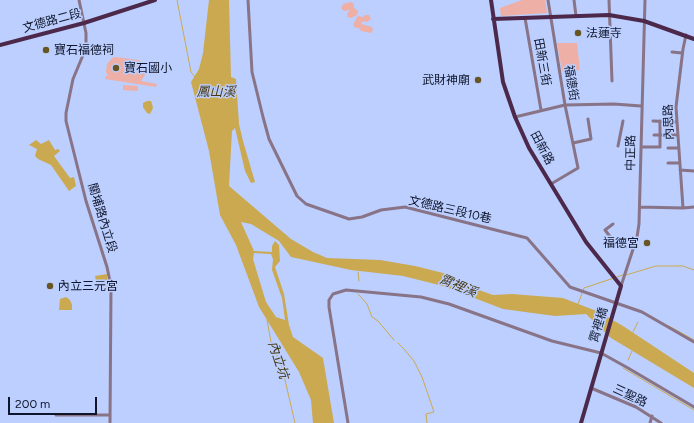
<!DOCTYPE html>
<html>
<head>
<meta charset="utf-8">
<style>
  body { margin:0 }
  #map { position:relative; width:694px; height:423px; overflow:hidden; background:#bccffe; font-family:Figtree,sans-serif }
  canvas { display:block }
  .scale { position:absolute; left:8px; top:397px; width:89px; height:18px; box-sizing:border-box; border:2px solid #0f162c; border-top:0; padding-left:5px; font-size:12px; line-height:14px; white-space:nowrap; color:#0f162c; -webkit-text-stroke:3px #bccffe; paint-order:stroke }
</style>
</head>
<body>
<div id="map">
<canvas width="694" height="423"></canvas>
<div class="scale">200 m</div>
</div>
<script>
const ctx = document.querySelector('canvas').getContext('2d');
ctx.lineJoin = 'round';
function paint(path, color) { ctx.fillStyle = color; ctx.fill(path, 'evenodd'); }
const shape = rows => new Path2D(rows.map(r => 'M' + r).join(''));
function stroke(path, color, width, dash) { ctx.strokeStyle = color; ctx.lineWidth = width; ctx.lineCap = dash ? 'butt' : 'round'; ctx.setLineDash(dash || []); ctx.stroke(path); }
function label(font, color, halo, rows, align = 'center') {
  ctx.font = font + ' Figtree,"Noto Sans TC",sans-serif'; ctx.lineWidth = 3; ctx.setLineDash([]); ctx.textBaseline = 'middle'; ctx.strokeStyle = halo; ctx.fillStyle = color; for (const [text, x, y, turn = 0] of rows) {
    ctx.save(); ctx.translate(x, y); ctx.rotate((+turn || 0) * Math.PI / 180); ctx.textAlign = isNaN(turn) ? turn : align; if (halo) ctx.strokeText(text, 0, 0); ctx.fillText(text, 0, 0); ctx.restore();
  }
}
paint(shape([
  [522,0,545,0,547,13,501,16,500,8],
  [351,2,354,4,354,8,358,11,357,15,351,18,347,17,347,14,350,10,344,11,341,8,343,4],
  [365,15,369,15,371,19,367,22,363,21,361,24,372,27,373,30,371,33,361,31,359,28,356,28,353,25,357,17,359,16,363,17],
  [557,43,577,43,580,70,562,71],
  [116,57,138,60,142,62,146,70,145,75,141,81,157,84,156,87,105,79,106,76,108,76,106,72,107,64,112,58],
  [123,85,138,86,138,91,123,90]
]), '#eeafa6');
paint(shape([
  [209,0,229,0,231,77,236,79,239,124,243,141,255,182,251,183,245,171,235,128,232,131,229,186,291,239,313,252,327,258,380,260,415,266,447,274,465,285,493,295,512,294,563,298,599,312,623,326,694,373,694,388,611,338,586,314,555,316,503,309,443,286,403,276,351,270,291,257,279,241,251,224,241,222,254,251,272,252,272,246,275,241,279,245,280,261,275,267,284,294,289,325,293,337,323,358,334,423,313,423,311,400,299,372,259,307,236,245,220,215,209,151,191,82,199,69,203,53],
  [254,253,271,254,273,259,272,270,282,298,285,320,276,317,266,302,253,259],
  [147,101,151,101,152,104,153,108,150,114,147,113,143,107,143,103],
  [36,140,41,144,49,140,55,150,58,149,60,151,54,156,70,178,74,177,76,186,69,191,51,165,38,159,35,156,37,149,29,145],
  [107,274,108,291,98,290,95,276],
  [66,297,70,300,72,305,72,310,59,310,60,299]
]), '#cba950');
stroke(shape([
  [177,0,191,72,195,77],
  [358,272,359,281],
  [626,275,656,266,683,266,694,270],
  [617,277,623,275],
  [358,294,367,304,372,317,378,321,394,340],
  [578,304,584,288,614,278],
  [267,320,271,342,282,367,295,423],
  [669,326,694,340],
  [633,332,638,322],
  [398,343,403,348,414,361,422,377,434,412,426,414,427,423],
  [628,360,632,351],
  [623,368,694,410]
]), '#cba950', 1);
stroke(shape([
  [79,0,86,33,86,48,73,79,66,113,66,121,86,201,107,267,111,286,110,423],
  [248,0,252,72,263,117,269,139,297,196,306,204,349,219,362,217,381,210,405,207,527,238,570,287,642,312,694,342],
  [548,0,565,105,578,168,551,184],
  [574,0,576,16],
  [609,0,612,81],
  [525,18,541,110],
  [672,52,682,53],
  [515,117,565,105,614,104,641,106],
  [653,121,677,122],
  [654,135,678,135],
  [573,143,591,139,588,119],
  [618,146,623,121],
  [641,147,660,147,660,121],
  [668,148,679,148],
  [668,163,680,163],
  [680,170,694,171],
  [640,207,683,208,694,207],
  [683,208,676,107,683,49,686,35],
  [613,224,605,230,618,247],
  [621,286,637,237,639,224,645,0],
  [591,388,636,407,661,423],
  [56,415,110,415],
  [348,423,329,307,329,300,333,294,346,290,421,297,449,304,552,341,601,353,628,368,694,407],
  [650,423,652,416]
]), '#887387', 3);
stroke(shape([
  [491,0,503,82,515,117,529,148,586,242,621,286,581,423],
  [493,19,609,15,644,21,694,39],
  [0,45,84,23,155,0]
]), '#4c294b', 4);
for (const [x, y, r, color] of [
  [578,33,4,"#685524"],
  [46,50,4,"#685524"],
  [116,68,4,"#685524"],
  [478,80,4,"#685524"],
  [647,243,4,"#685524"],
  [50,286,4,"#685524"]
]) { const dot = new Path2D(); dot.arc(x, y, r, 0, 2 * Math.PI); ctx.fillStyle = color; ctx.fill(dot); stroke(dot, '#bccffe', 1.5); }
label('12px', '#0f162c', '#bccffe', [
  ["文德路二段",52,21,-15],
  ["田新三街",542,62,80],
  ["福德街",571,83,81],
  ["內思路",669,122,-92],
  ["田新路",542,148,62],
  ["中正路",631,153,-89],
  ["文德路三段10巷",450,210,13],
  ["關埔路內立段",102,218,73],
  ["霄裡橋",599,325,-73],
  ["三聖路",630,396,25]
]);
label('12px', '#0f162c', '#bccffe', [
  ["法蓮寺",586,33],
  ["寶石福德祠",54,50],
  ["寶石國小",124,68],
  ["武財神廟",470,80,"right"],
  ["福德宮",639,243,"right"],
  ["內立三元宮",58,286]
], 'left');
label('italic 13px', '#473812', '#bccffe', [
  ["鳳山溪",216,92],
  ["霄裡溪",458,286,23],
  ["內立坑",278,360,72]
]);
</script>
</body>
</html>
